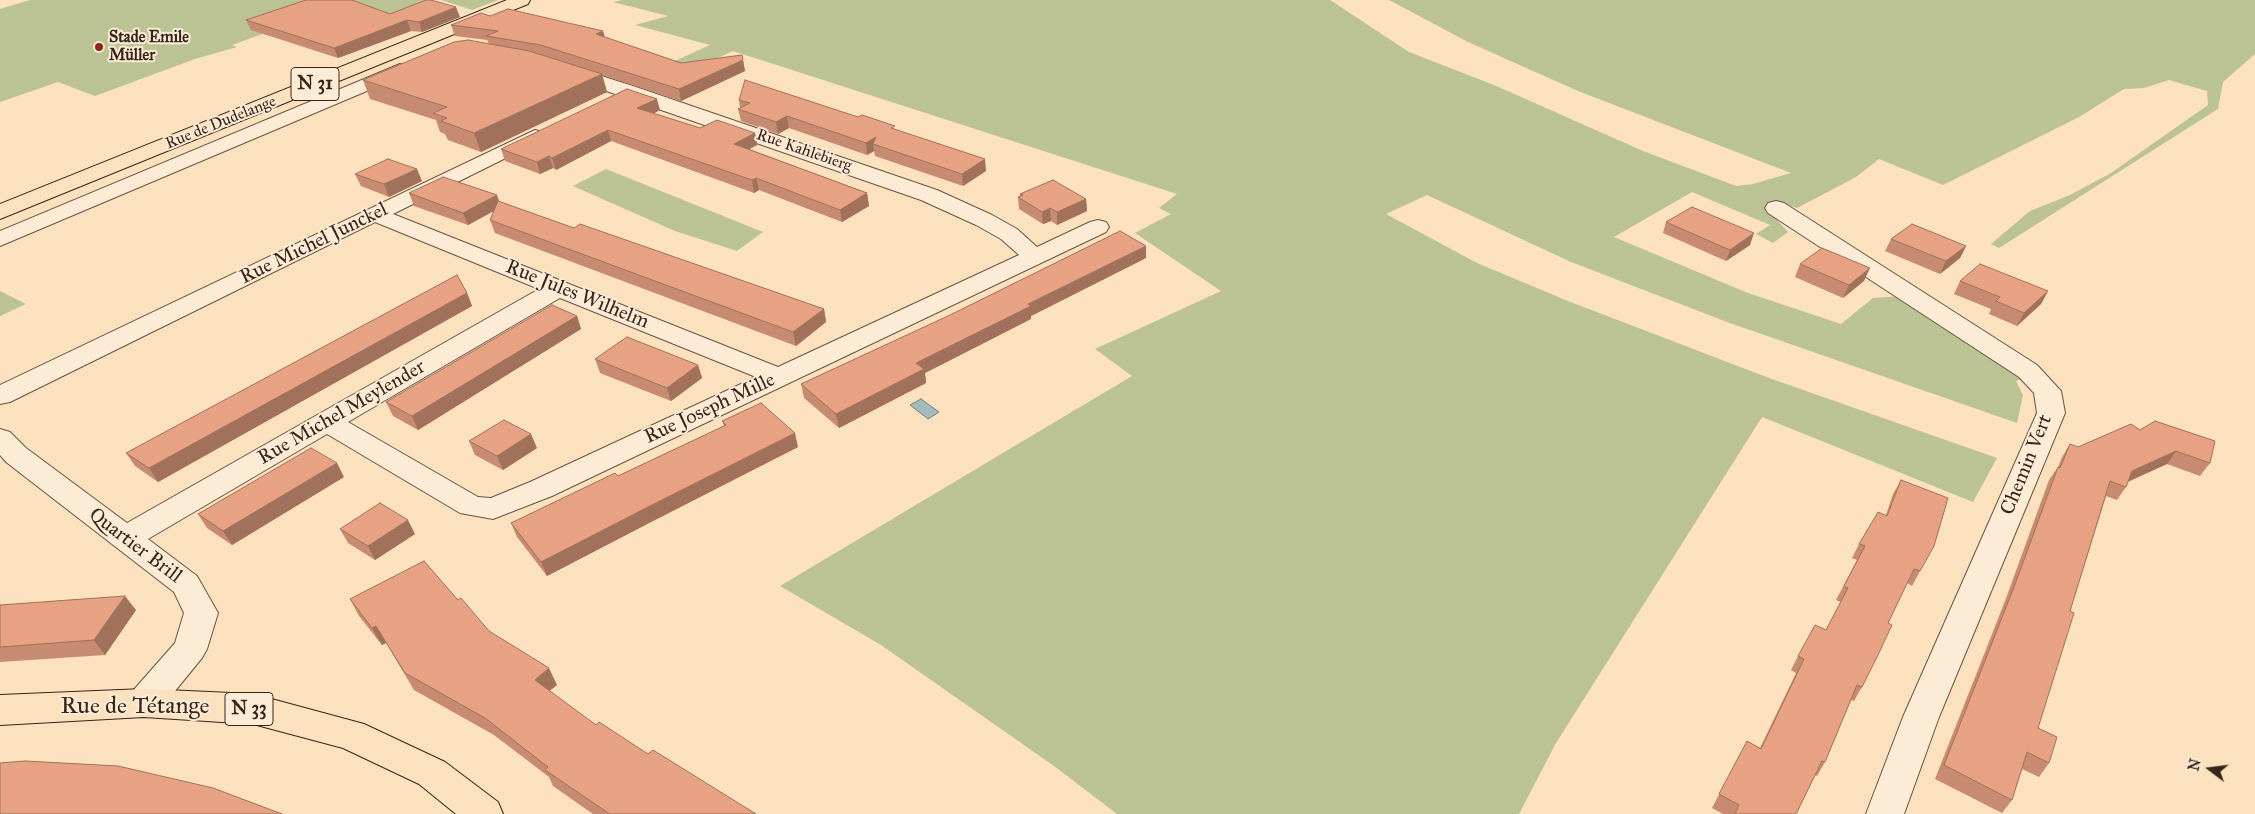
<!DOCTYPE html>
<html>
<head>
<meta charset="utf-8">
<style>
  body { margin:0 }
  #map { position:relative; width:2255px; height:814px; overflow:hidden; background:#fbe1be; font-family:"IM FELL Great Primer",serif }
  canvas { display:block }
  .north { position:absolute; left:2185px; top:744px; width:50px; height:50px; -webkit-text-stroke:4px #fcecd5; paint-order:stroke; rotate:285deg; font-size:14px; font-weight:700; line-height:20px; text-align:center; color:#37241a }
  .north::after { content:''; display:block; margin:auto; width:18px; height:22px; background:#37241a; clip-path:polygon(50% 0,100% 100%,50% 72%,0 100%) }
</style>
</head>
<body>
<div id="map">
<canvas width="2255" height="814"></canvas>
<div class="north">N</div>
</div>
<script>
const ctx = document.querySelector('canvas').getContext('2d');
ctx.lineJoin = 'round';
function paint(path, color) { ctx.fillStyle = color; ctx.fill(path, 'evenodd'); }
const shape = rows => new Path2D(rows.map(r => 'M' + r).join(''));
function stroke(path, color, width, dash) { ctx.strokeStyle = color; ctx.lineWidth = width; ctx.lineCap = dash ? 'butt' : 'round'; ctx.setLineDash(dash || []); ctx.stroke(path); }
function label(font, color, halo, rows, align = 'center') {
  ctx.font = font + ' "IM FELL Great Primer",serif'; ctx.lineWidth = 4; ctx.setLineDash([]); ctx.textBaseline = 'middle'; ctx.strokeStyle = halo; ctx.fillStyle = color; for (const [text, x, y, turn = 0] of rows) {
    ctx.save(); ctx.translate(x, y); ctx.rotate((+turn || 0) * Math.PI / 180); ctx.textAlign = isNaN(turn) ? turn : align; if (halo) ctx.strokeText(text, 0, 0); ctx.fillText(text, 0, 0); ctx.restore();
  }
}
paint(shape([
  [30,0,433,0,372,21,315,15,232,45,237,47,195,59,95,96,58,82,0,102,0,9],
  [441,0,498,0,472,10],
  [622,0,1330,0,1409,52,1494,85,1643,151,1736,186,1753,184,1791,173,1578,91,1468,42,1389,0,2255,0,2255,54,2223,82,2218,109,1999,248,1991,244,2030,211,2070,195,2111,173,2208,105,2207,91,2169,80,2144,88,2124,89,2079,117,1943,185,1879,159,1856,177,1797,208,1775,201,1765,207,1788,232,1773,243,1756,234,1770,225,1692,192,1614,237,1748,293,1841,324,1873,298,1902,296,2009,366,2021,379,2016,381,2023,395,2017,423,1727,322,1571,262,1427,195,1386,214,1477,263,1568,301,1769,378,1997,458,1973,502,1762,417,1556,743,1519,814,1117,814,1054,766,881,645,780,586,1132,376,1095,349,1221,291,1135,233,1171,214,1159,208,1177,194,733,51,663,83,642,76,710,45,635,25,668,16,613,2],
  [606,169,763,232,737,251,675,231,573,186],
  [0,291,26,304,0,316]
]), '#bbc394');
const water = shape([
  [921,399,939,412,928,419,910,405,921,399]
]);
paint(water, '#a1bcba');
stroke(water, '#777f7a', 1);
const minor = shape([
  [400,64,407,66,409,70,407,74,0,246,0,231,400,64],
  [570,66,636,87,937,190,992,215,1017,229,1037,247,1090,222,1098,220,1106,222,1109,227,1106,232,552,496,493,519,460,513,327,434,148,539,197,576,218,613,207,649,202,658,157,713,144,717,131,713,126,703,131,693,175,643,184,613,174,592,6,462,0,455,0,429,10,432,26,448,127,523,539,289,375,222,10,402,0,404,0,385,535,130,542,132,545,136,542,140,393,214,778,367,1019,255,1001,239,976,225,921,200,563,76,561,72,563,68,570,66],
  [560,298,756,377,530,482,491,498,478,497,348,422,560,298],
  [1776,201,1784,203,2037,365,2061,391,2065,413,1939,717,1904,814,1866,814,1903,717,2037,413,2034,393,2019,377,1768,213,1765,208,1768,203,1776,201]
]);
const primary = shape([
  [507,0,530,0,528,4,0,219,0,204,507,0],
  [144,689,253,694,364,724,445,762,498,802,503,814,456,814,419,784,343,748,253,724,144,717,0,725,0,695,144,689]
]);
stroke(minor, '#685343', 2);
stroke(primary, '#37241a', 2);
paint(minor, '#fcecd5');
paint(primary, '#fbe1be');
paint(shape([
  [390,14,460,17,422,32,411,31,338,58,251,30,246,20],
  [490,16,605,37,681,63,743,60,745,71,681,101,602,75,607,92,481,152,448,140,445,134,440,132,436,120,370,99,363,80,489,44,487,40,455,36,451,25],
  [739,100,895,130,986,171,963,186,875,156,874,151,867,155,789,128,778,134,741,121,738,109,740,108],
  [660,110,653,114,700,128,755,133,757,145,749,149,867,193,869,206,842,222,759,190,754,193,611,141,556,170,553,168,540,174,505,161,501,149],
  [355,174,422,181,389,197,361,186],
  [409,193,499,202,574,228,824,309,826,322,796,346,495,233,490,220,494,211,468,225,414,206],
  [1020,194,1086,199,1087,211,1057,225,1051,221,1043,224,1019,209,1018,197,1020,196],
  [1666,222,1750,245,1726,261,1663,233],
  [1891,239,1966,246,1960,258,1940,274,1885,251],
  [1146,258,1031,316,1031,319,925,373,926,383,839,428,804,398,801,384],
  [1800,264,1864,281,1843,298,1795,277],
  [1960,281,2048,291,2041,304,2017,326,1989,314,1991,309,1954,294],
  [467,293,472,306,158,482,135,466,126,453],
  [577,316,581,329,418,430,393,416,386,402],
  [595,359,698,365,702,378,671,401,600,373],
  [722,421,798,447,651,522,547,576,517,537,511,523,618,476,724,426],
  [2140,430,2210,463,2200,476,2167,464,2128,482,2126,487,2117,500,2106,496,2070,611,2038,728,2049,763,2039,777,2022,769,2012,800,2002,813,1935,779,2005,601,2049,480,2058,467,2062,457,2070,444,2078,447],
  [469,441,537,448,503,470,475,455],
  [344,477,232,545,207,528,198,514],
  [1901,480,1920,571,1912,586,1907,583,1888,623,1862,687,1854,701,1851,700,1825,762,1817,776,1815,775,1796,814,1723,814,1712,808,1747,741,1760,748,1796,673,1791,670,1798,656,1826,630,1841,602,1836,600,1857,560,1852,558,1859,544,1886,515,1893,494],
  [340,529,415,534,375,560,348,543],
  [350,599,458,600,489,631,557,685,549,691,596,725,756,814,593,814,553,786,549,777,494,735,414,690,386,643,382,645,359,616],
  [0,605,136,610,105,655,0,662]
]), '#c68b71');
paint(shape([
  [456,7,460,17,422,32,419,22],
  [407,20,411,31,338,58,334,48],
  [603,31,606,41,596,34],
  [743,60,745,71,681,101,679,89],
  [602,74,607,92,481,152,474,133],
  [657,99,660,110,640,120,637,108],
  [787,116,789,128,778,134,776,122],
  [608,130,611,141,556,170,552,158],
  [755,133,757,145,737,156,734,144],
  [876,137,873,144,874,151,867,155,866,143],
  [549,156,553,168,540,174,537,162],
  [985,159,986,171,963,186,962,174],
  [417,169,422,181,389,197,384,184],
  [756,178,759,190,754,193,752,180],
  [867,193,869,206,842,222,840,210],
  [497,195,501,207,468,225,463,213],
  [1086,199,1087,211,1057,225,1057,212],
  [1050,208,1051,221,1043,224,1042,212],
  [1754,233,1750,245,1726,261,1730,250],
  [1146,246,1146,258,1031,316,1031,319,925,373,926,383,839,428,836,414,916,363,1028,304],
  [1966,246,1960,258,1940,274,1946,261],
  [1870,268,1864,281,1843,298,1849,285],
  [2048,291,2041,304,2017,326,2024,313],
  [467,293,472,306,158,482,149,468],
  [824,309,826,322,796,346,793,332],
  [577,316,581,329,418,430,412,416],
  [698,365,702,378,671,401,667,388],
  [795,433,798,447,651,522,547,576,541,562,646,508],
  [531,434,537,448,503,470,497,456],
  [2176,451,2167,464,2122,484,2132,471],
  [337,463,344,477,232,545,223,531],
  [408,520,415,534,375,560,368,546],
  [125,596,136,610,105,655,94,640],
  [376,626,386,643,382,645,372,628],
  [549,668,557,685,542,697,535,680]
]), '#a1715c');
const building = shape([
  [306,0,352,0,390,14,426,0,431,0,456,7,419,22,407,20,334,48,246,20,306,0],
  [508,9,603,31,596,34,681,63,742,55,743,60,679,89,541,45,486,36,498,31,451,25,481,13,490,16,508,9],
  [468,40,529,51,602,74,474,133,441,121,447,118,433,113,447,107,363,80,454,42,468,40],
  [745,80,858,117,862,115,895,126,891,128,985,159,962,174,873,144,876,137,866,143,787,116,776,122,738,109,750,103,739,100,745,80],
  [627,89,657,99,637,108,700,128,717,120,755,133,734,144,867,193,840,210,756,178,752,180,608,130,552,158,549,156,537,162,501,149,627,89],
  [388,159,417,169,384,184,355,174,388,159],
  [443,177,497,195,463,213,409,193,443,177],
  [1053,180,1086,199,1057,212,1050,208,1042,212,1018,197,1023,195,1020,194,1053,180],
  [498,201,574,228,580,224,824,309,793,332,490,220,498,201],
  [1692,207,1754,233,1730,250,1666,222,1692,207],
  [1912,224,1966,246,1946,261,1891,239,1912,224],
  [1120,231,1146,246,1028,304,1031,306,916,363,924,369,836,414,801,384,950,315,1120,231],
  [1822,248,1870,268,1849,285,1800,264,1822,248],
  [1980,264,2048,291,2024,313,1996,301,2000,297,1960,281,1980,264],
  [457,275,467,293,149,468,126,453,457,275],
  [552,305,577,316,412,416,386,402,552,305],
  [627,337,698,365,667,388,595,359,627,337],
  [761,403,795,433,646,508,541,562,511,523,615,473,618,476,726,425,722,421,761,403],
  [504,420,531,434,497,456,469,441,504,420],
  [2155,421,2215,441,2210,463,2176,451,2132,471,2126,487,2110,481,2070,611,2074,613,2038,728,2057,737,2049,763,2027,752,2012,800,1944,765,2014,587,2058,467,2060,468,2070,444,2078,447,2131,424,2140,430,2155,421],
  [311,448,337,463,223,531,198,514,311,448],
  [1901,480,1948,498,1934,546,1920,571,1914,569,1888,623,1892,625,1878,655,1862,687,1857,685,1825,762,1822,761,1796,814,1735,814,1739,805,1719,794,1747,741,1761,749,1804,659,1798,656,1815,625,1826,630,1848,588,1844,586,1865,546,1859,544,1878,512,1887,516,1901,480],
  [380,503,408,520,368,546,340,529,380,503],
  [424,561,458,600,461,598,489,631,549,668,535,680,596,725,599,722,648,754,653,750,756,814,610,814,545,770,548,767,485,718,405,673,376,626,372,628,350,599,424,561],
  [125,596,94,640,0,647,0,605,125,596],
  [25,761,118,766,213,788,282,814,0,814,0,763,25,761]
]);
paint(building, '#e6a283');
stroke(building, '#a1715c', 1);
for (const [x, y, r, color] of [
  [99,47,5,"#8f2418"]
]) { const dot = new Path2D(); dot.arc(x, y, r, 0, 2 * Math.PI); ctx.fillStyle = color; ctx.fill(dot); stroke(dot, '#fcecd5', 2); }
label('bold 16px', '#37241a', '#fcecd5', [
  ["Stade Emile",109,38],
  ["Müller",109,56]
], 'left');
label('16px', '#37241a', '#fcecd5', [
  ["Rue de Dudelange",221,123,-22],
  ["Rue Kahlebierg",804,151,19]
]);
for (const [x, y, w] of [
  [315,84,48],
  [249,709,48]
]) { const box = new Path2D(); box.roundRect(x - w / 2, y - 16.5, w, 33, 4); ctx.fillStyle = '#fcecd5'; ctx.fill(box); stroke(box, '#37241a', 1); }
label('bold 19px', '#37241a', null, [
  ["N 31",315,84],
  ["N 33",249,709]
]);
label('20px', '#37241a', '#fcecd5', [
  ["Rue Michel Junckel",314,244,-26],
  ["Rue Jules Wilhelm",577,295,22],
  ["Rue Joseph Mille",710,409,-25],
  ["Rue Michel Meylender",342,413,-30],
  ["Chemin Vert",2027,465,-68],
  ["Quartier Brill",135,546,37]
]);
label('24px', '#37241a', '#fcecd5', [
  ["Rue de Tétange",135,707]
]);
</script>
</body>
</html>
